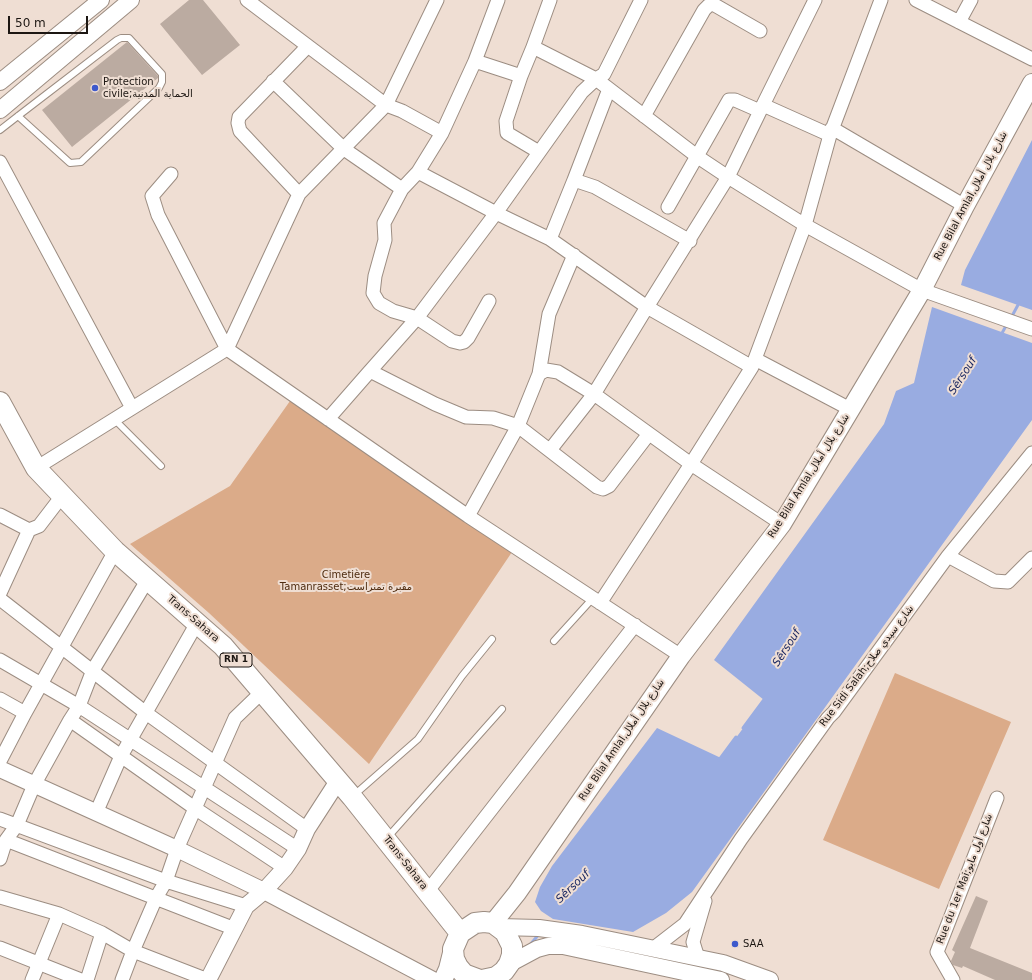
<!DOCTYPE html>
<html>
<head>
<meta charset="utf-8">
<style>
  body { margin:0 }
  #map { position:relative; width:1032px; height:980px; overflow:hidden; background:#efded3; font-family:"DejaVu Sans",sans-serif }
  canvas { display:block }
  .scale { position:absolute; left:8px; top:16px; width:80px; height:18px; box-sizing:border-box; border:2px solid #1c1612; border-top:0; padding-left:5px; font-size:12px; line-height:14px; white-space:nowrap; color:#1c1612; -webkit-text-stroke:3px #efded3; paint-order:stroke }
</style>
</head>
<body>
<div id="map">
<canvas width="1032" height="980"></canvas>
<div class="scale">50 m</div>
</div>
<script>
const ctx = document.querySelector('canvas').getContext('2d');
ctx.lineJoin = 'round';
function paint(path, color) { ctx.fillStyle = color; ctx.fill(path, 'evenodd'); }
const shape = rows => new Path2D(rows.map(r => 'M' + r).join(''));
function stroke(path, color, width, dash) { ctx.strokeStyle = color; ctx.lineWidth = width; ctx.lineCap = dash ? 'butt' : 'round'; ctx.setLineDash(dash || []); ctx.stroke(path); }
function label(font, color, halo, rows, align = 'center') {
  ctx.font = font + ' "DejaVu Sans",Cairo,sans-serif'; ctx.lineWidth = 4; ctx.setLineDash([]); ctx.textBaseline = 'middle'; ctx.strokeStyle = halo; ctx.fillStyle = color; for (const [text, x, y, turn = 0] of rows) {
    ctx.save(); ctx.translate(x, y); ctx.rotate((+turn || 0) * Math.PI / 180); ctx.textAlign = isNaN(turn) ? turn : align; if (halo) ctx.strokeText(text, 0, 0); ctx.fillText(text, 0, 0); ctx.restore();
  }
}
paint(shape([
  [290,401,512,552,369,764,209,613,130,544,230,486],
  [895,673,1011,722,939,889,823,840]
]), '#dbab89');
paint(shape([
  [1032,140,1032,310,961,285,965,270],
  [932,307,1032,343,1032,420,692,892,666,913,633,932,553,919,541,911,535,902,540,887,552,866,657,728,721,758,764,700,714,660,884,424,896,391,914,383]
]), '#99ace1');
stroke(shape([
  [1011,318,1019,303],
  [1001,335,1007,324],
  [743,728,766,697],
  [719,760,736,737],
  [529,946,540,933]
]), '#99ace1', 3);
paint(shape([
  [189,0,203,0,240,45,202,75,160,24],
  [127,42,158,76,158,78,72,147,42,110],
  [976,896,988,901,970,948,1032,973,1032,980,995,980,963,966,962,968,953,965,951,961,955,952,952,950]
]), '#bbaba1');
const service = shape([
  [0,130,18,116,117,40,121,38,129,38,162,74,162,82,159,88,81,162,70,163,18,116],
  [114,419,161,466],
  [554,641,593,598],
  [353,796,418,739,462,676,492,639],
  [387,838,502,709]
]);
const minor = shape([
  [247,0,386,105,402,111,442,133,475,61,521,76,533,47],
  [550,0,533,47,596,79,604,74,641,0],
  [916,0,1032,59],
  [959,22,971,0],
  [475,61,498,0],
  [521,76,506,121,507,133,539,152],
  [273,81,344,149,402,189,418,172,442,133],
  [763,105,815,0],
  [644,116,704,10,708,6,713,4,760,31],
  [832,128,965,206],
  [0,162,132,408],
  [418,172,496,213,582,92,596,79,698,157,728,177,763,105,830,135],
  [171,174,152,196,158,215,227,349,299,194,386,105,437,0],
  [574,180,609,89],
  [402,189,384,223,385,240,375,276,373,293,379,303,393,311,417,318,452,341,460,343,464,342,468,338,489,301],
  [299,194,240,131,238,123,239,117,307,47],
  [668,207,729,100,735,100,760,111],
  [550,239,574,180,595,187,690,241],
  [755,359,850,409],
  [752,367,647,307,728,177,805,225,830,135,881,0],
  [370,371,417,318,496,213,550,239,647,307,594,394,691,464,752,367,805,225,922,290,1032,329],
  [539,374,549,314,574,255],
  [328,419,370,371,435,404,466,417,493,418,518,426,597,487,603,489,609,486,648,435],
  [36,468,227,349,468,516,681,656],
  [0,515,29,530,39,526,62,496],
  [468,516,518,426,539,374,546,370,558,372,594,394,550,450],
  [948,556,994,581,1008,582,1032,558],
  [0,593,29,530],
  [0,599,146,713,307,829],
  [600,603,691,464,782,524],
  [0,660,79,706,93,670,148,579],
  [0,699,25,713,0,761],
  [25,713,115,551],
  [70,720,79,706,298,849],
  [96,813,121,756,197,623],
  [0,819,166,881,246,906],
  [6,840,235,929],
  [0,859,6,840,17,825,34,785,70,720,196,809,285,868],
  [427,892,635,625],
  [0,897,59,914,102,933,133,951,208,980],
  [0,948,81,980],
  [654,948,685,924,741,839,828,718,834,712,948,556,1032,453],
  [698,958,693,942,705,901],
  [32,980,59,914],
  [87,980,102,933],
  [122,980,133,951,156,898,166,881,177,849,235,718,262,692],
  [953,980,937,952,997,798]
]);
const tertiary = shape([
  [0,82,101,0],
  [0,110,131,0],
  [0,769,177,849,264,891,433,980],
  [499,927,539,928,582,934,723,963,770,980],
  [509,964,537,949,548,946,563,946,721,980],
  [208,980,246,906,264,891,285,868,298,849,307,829,338,781]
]);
const secondary = shape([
  [493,923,517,893,681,656,782,524,922,290,965,206,1032,83],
  [443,980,448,969,453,949]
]);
const primary = shape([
  [0,402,36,468,115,551,223,646,352,797,460,933],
  [480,980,464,974,458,967,454,959,453,949,460,933,475,923,484,922,493,923,505,932,512,946,512,955,509,964,504,971,496,977,482,980]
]);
stroke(service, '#9c8d82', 8);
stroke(minor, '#9c8d82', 15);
stroke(tertiary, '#9c8d82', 18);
stroke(secondary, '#9c8d82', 20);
stroke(primary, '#9c8d82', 22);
stroke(service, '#fff', 6);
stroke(minor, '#fff', 13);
stroke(tertiary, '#fff', 16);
stroke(secondary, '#fff', 18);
stroke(primary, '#fff', 20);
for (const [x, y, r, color] of [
  [95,88,4,"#3d59cc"],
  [735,944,4,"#3d59cc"]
]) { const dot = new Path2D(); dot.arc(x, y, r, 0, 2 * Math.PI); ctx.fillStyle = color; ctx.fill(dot); stroke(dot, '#efded3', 1.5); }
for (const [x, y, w] of [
  [236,660,32]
]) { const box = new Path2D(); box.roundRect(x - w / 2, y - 7, w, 14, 3); ctx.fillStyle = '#efded3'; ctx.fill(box); stroke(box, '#1c1612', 1); }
label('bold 9px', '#1c1612', null, [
  ["RN 1",236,660]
]);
label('10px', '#1c1612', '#efded3', [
  ["Protection",103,82],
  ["civile;الحماية المدنية",103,94],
  ["SAA",743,944]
], 'left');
label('10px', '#1c1612', '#efded3', [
  ["Rue Bilal Amlal,شارع بلال أملال",971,196,-62],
  ["Rue Bilal Amlal,شارع بلال أملال",809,476,-58],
  ["Trans-Sahara",193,619,41],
  ["Rue Sidi Salah;شارع سيدي صلاح",867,666,-53],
  ["Rue Bilal Amlal,شارع بلال أملال",622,740,-56],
  ["Trans-Sahara",405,863,52],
  ["Rue du 1er Mai;شارع أول مايو",965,879,-69]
]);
label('10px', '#4e2b0f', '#efded3', [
  ["Cimetière",346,575],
  ["Tamanrasset;مقبرة تمنراست",346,587]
]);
label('italic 11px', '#15235f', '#efded3', [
  ["Sêrsouf",963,376,-57],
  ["Sêrsouf",787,648,-57],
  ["Sêrsouf",573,887,-44]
]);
</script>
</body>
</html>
